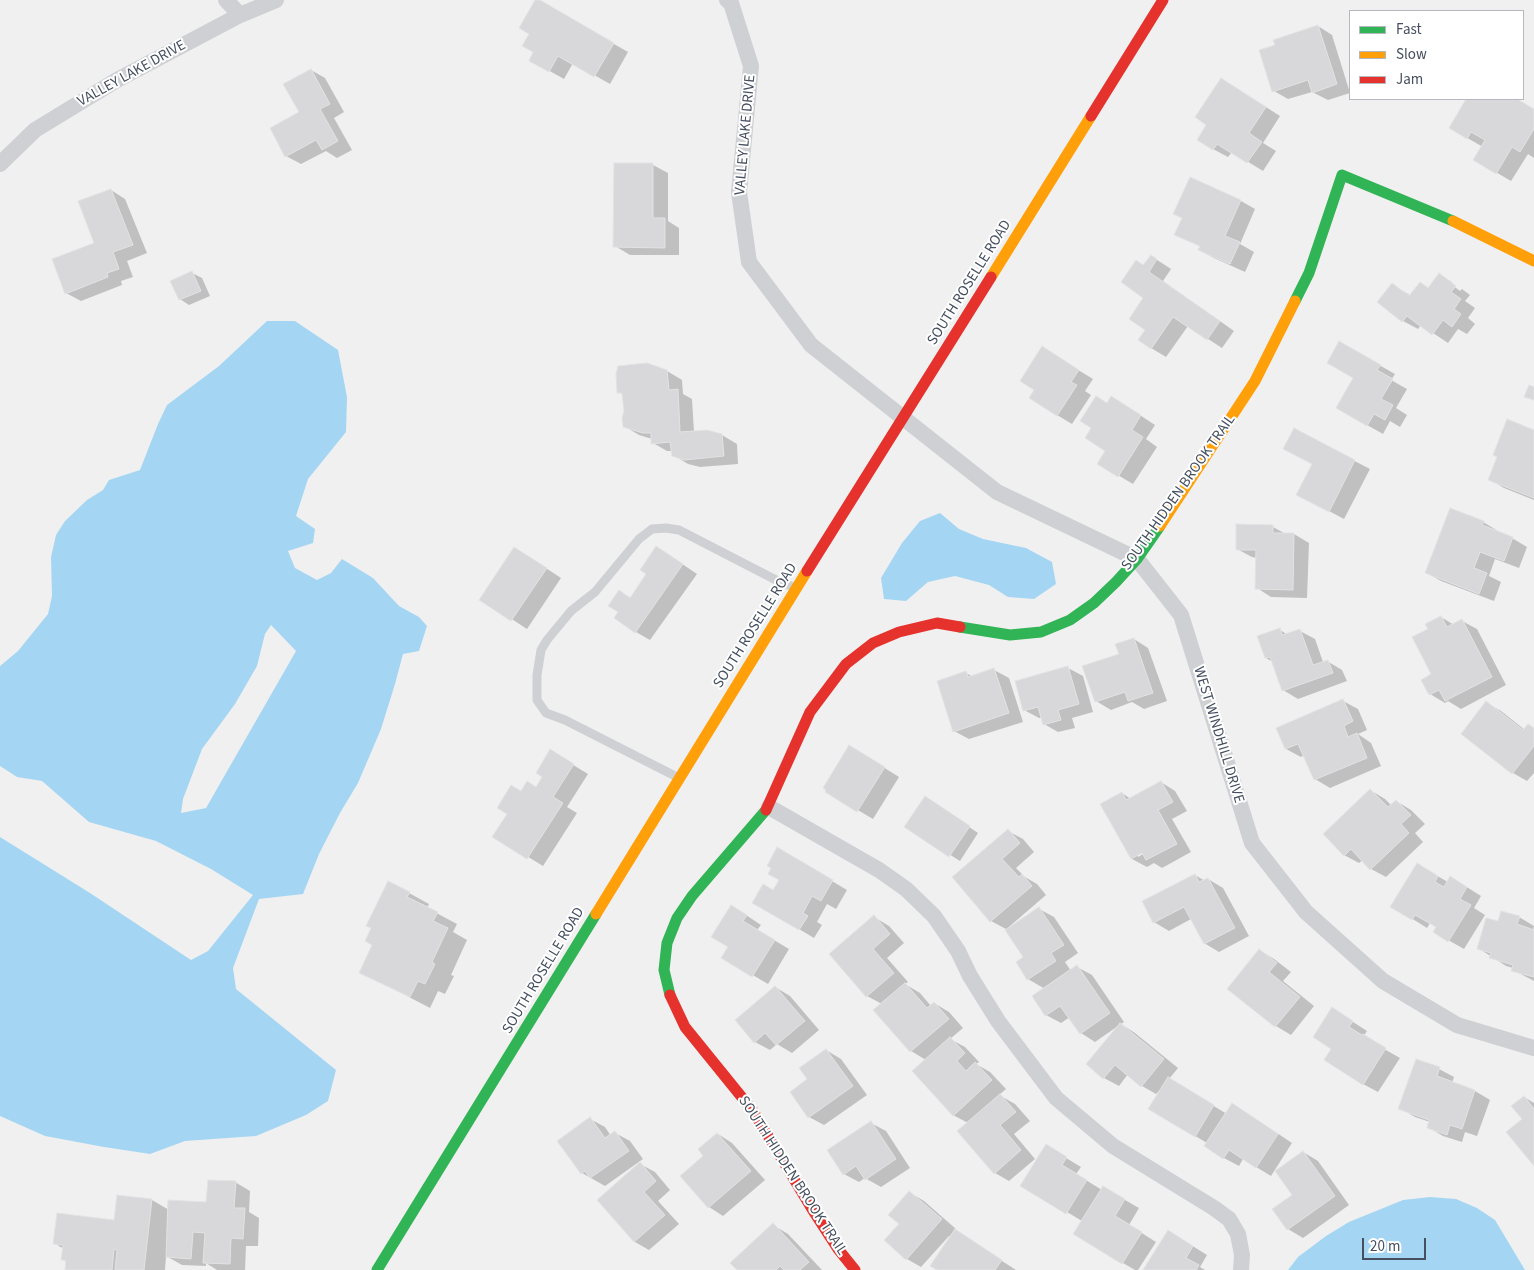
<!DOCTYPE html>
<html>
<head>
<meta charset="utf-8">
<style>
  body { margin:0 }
  #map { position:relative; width:1534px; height:1270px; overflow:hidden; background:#f1f0f0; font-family:"Source Sans 3",sans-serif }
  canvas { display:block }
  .legend { position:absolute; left:1349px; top:10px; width:175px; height:90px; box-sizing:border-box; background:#fff; border:1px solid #b5b9bf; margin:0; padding:6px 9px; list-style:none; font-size:15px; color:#454f5f }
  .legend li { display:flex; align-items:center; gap:10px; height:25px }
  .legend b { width:25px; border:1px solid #b5b9bf }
  .scale { position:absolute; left:1362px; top:1238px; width:64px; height:22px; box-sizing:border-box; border:2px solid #454f5f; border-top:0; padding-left:6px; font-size:15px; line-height:18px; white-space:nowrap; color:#454f5f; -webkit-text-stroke:4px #fff; paint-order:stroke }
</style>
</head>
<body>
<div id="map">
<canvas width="1534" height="1270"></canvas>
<ul class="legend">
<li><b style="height:6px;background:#30b455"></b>Fast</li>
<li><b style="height:6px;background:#ff9f0a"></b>Slow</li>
<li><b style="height:6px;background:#e5322d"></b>Jam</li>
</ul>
<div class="scale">20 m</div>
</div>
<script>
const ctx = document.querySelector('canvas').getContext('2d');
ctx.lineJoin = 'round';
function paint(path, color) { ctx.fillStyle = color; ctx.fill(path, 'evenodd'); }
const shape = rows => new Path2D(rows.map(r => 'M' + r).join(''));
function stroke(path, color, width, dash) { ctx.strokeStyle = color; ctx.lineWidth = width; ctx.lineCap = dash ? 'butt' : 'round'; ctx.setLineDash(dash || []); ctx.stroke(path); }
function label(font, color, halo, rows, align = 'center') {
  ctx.font = font + ' "Source Sans 3",sans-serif'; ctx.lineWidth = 4; ctx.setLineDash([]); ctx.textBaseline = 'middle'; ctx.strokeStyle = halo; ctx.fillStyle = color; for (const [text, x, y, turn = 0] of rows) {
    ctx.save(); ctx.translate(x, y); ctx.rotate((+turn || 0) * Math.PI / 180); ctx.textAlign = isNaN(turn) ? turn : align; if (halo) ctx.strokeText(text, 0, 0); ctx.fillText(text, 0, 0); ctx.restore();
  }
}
paint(shape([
  [267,321,295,321,338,350,347,397,346,432,308,479,296,516,315,529,313,543,288,551,295,568,317,580,331,573,342,559,373,578,399,606,419,617,427,626,419,651,403,654,395,684,381,729,358,783,340,813,319,854,303,894,259,899,233,968,236,989,336,1070,328,1101,306,1115,256,1136,185,1141,150,1154,104,1147,45,1136,0,1116,0,837,90,893,191,960,208,951,253,895,211,869,156,841,89,822,42,781,17,777,0,766,0,666,18,651,48,614,52,596,51,557,56,535,65,521,87,500,103,490,109,480,140,470,158,424,167,405,219,366],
  [271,625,296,651,206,808,181,813,183,799,202,749,235,704,257,666,265,634],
  [940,513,959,529,983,539,1026,548,1052,562,1056,584,1034,599,1008,597,989,585,955,576,928,582,906,601,884,599,881,578,902,543,920,521],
  [1430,1197,1456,1199,1477,1208,1495,1220,1525,1270,1288,1270,1298,1257,1326,1236,1349,1222,1403,1200]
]), '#a4d6f3');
paint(shape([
  [537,0,628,52,610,84,573,63,564,79,530,60,535,52,531,33],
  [1318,26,1332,35,1350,93,1328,100,1312,92,1288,99,1274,91,1276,46],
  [311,70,325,78,344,112,334,118,352,150,337,158,326,151,301,164,286,156,300,113],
  [1236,88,1280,116,1263,143,1276,151,1263,171,1232,152,1228,157,1213,149],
  [1468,99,1508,99,1512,102,1514,99,1534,110,1534,158,1528,154,1511,181,1475,160,1483,147,1450,128],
  [615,164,653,165,668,173,668,221,679,228,679,255,630,255,615,246],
  [1190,179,1241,201,1255,209,1240,244,1254,252,1245,272,1214,258,1199,250,1201,247,1176,234,1183,218,1175,214],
  [111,190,125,199,147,253,127,261,133,277,121,281,122,285,81,301,66,293,96,244],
  [1151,256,1171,269,1163,281,1234,331,1222,348,1188,326,1166,357,1151,348,1147,330,1144,266],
  [192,273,202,278,210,296,189,305,180,299],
  [1440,275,1452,282,1452,285,1460,291,1462,289,1470,295,1465,301,1475,308,1468,318,1475,324,1467,334,1458,329,1448,343,1421,325,1418,329,1403,321,1392,284,1411,296,1420,283,1429,288],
  [1340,343,1395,374,1391,380,1407,389,1396,408,1407,415,1400,427,1390,421,1383,434,1337,408,1355,377],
  [1057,357,1093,379,1085,391,1091,395,1072,424,1057,415],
  [667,371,682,380,683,394,692,399,694,432,722,435,737,444,738,464,700,467,688,464,673,455,673,451,667,451,653,443,652,439,639,435,624,426,625,411,624,395,619,392],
  [1107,404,1126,406,1155,425,1146,439,1157,447,1133,484,1099,464,1107,450],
  [1295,430,1370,469,1344,519,1312,502,1313,464],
  [1534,431,1534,500,1504,488,1490,480,1498,457],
  [1483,522,1498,531,1497,533,1512,538,1527,547,1519,568,1495,559,1489,576,1501,582,1494,601,1441,581,1427,573],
  [1273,527,1286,534,1294,534,1309,543,1307,598,1271,597,1257,588,1257,558,1252,557,1237,549],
  [657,547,697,574,650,640,636,632,619,612,619,592,631,598,648,574],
  [529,557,561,578,527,629,481,599],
  [1441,617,1454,625,1462,621,1477,629,1506,685,1461,709,1448,701,1445,703,1430,694,1433,675,1430,629],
  [1280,630,1288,635,1300,631,1315,639,1323,662,1327,661,1342,670,1347,681,1298,699,1283,690,1273,662,1266,658],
  [1134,639,1148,648,1167,701,1144,709,1132,702,1111,710,1096,701,1120,654],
  [1068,668,1083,676,1093,712,1072,718,1075,728,1058,732,1044,724,1042,718,1039,718,1024,710],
  [994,670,1009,678,1023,722,969,739,954,731,966,673,973,677],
  [1343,701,1358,709,1367,730,1358,734,1371,743,1381,766,1330,788,1315,779,1304,755,1301,757,1286,749],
  [1487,703,1501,711,1525,730,1534,728,1534,773,1527,781,1513,773],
  [864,755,899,777,873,819,827,792],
  [565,760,588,774,567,807,577,813,543,866,494,836,521,793,537,788],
  [1161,782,1175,791,1187,811,1172,819,1191,852,1162,868,1154,863,1147,867,1132,859,1102,805,1122,793,1131,799],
  [1147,849,1148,851,1138,857,1138,854],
  [1370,790,1385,799,1392,806,1396,801,1411,810,1425,824,1415,833,1423,842,1386,877,1371,869,1363,860,1359,863,1344,855],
  [935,804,978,833,960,861,906,827],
  [1008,831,1023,839,1034,852,1016,868,1025,877,1037,884,1046,895,1010,926,1011,927,1039,909,1054,917,1078,953,1065,962,1071,971,1077,967,1092,975,1124,1022,1121,1024,1135,1033,1178,1068,1169,1079,1227,1114,1247,1113,1292,1143,1271,1176,1243,1159,1239,1166,1224,1158,1207,1143,1150,1109,1161,1090,1160,1090,1156,1094,1142,1086,1128,1074,1119,1086,1104,1078,1118,1026,1095,1042,1081,1033,1070,1017,1061,1023,1046,1015,1045,989,1028,979,1025,958,1006,929,991,921,954,877],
  [778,849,847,890,836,909,827,904,817,922,822,925,814,938,754,902,774,892,781,880],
  [1418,865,1448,882,1465,886,1481,896,1474,908,1485,915,1464,949,1434,932,1437,927,1430,923,1427,928,1392,906],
  [1195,875,1205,881,1208,879,1223,888,1249,936,1219,952,1204,943,1191,919,1169,931,1154,922],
  [409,893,429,904,427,908,457,924,453,932,467,940,451,975,454,976,445,994,438,991,430,1008,361,972],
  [746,915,761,925,757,930,789,949,768,984,722,957],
  [874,917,889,926,904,943,887,958,908,982,905,984,920,993,931,1006,934,1003,949,1012,963,1028,950,1039,965,1047,979,1062,976,1064,990,1072,1006,1089,999,1095,1015,1104,1030,1121,1014,1134,1035,1159,1009,1181,995,1173,968,1123,953,1115,926,1060,911,1051,882,1004,867,996],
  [1519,917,1534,926,1533,930,1534,931,1534,981,1513,970,1513,968,1506,966,1478,948,1499,923],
  [1259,950,1274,959,1291,972,1283,981,1314,1006,1291,1035,1276,1026,1228,988],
  [775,987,790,996,819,1030,792,1053,777,1044,770,1050,755,1042],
  [1347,1018,1367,1031,1363,1037,1400,1058,1378,1092,1363,1084,1332,1048],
  [826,1050,841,1059,867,1095,824,1125,809,1117,809,1080],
  [1439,1069,1454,1077,1452,1083,1475,1091,1490,1100,1477,1136,1465,1132,1462,1142,1443,1136,1428,1127,1430,1122,1415,1117,1400,1108],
  [1524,1097,1534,1103,1534,1164,1523,1120],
  [590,1119,605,1127,611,1136,615,1133,630,1141,643,1159,605,1186,582,1173],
  [871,1123,886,1131,910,1168,881,1187,865,1178,859,1182,844,1174],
  [718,1134,732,1143,765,1180,723,1216,709,1207],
  [1046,1146,1081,1167,1076,1174,1102,1190,1118,1196,1139,1208,1129,1225,1156,1242,1138,1270,1135,1270,1123,1263,1082,1221,1022,1185],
  [1303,1152,1318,1161,1349,1205,1303,1238,1288,1229,1274,1209,1294,1195],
  [640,1164,655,1172,670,1190,658,1201,679,1224,649,1250,635,1242,599,1200],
  [235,1182,250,1191,249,1212,259,1218,258,1246,246,1246,245,1270,217,1270,206,1263,206,1266,182,1265,166,1256,165,1270,66,1270,67,1262,62,1259,64,1249,54,1243,115,1222,118,1196,152,1200,169,1210,207,1204],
  [909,1192,924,1201,956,1229,954,1230,1016,1270,939,1270,951,1237,949,1236,921,1267,907,1259,900,1224],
  [773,1225,788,1234,822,1270,738,1270],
  [1183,1240,1207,1255,1200,1267,1205,1270,1145,1270]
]), '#0003');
const building = shape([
  [535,0,540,0,614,43,594,77,558,56,549,72,529,61,533,52,522,46,529,34,519,28,535,0],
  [1318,25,1337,84,1312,93,1308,80,1272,92,1259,50,1275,45,1273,40,1318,25],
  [311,69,330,104,320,109,338,141,322,150,316,140,285,157,270,128,299,112,283,84,311,69],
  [1221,78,1266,107,1249,133,1262,142,1247,163,1217,144,1213,150,1197,140,1206,125,1195,117,1221,78],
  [1466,99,1509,99,1512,100,1517,99,1534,109,1534,129,1520,152,1512,147,1496,174,1473,160,1485,140,1471,132,1467,139,1449,128,1466,99],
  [614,163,653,163,653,218,665,218,665,248,613,247,614,163],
  [1190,177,1241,200,1225,236,1240,242,1230,264,1198,250,1200,246,1174,235,1182,218,1173,214,1190,177],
  [111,189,133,245,113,252,119,269,107,273,108,277,65,294,52,259,94,243,78,201,111,189],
  [1151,255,1157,259,1149,272,1220,321,1207,340,1173,317,1151,349,1138,340,1145,330,1129,319,1143,298,1121,282,1136,260,1143,265,1151,255],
  [192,271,201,291,179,300,170,281,192,271],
  [1439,273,1456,286,1451,292,1461,299,1454,309,1461,314,1452,327,1443,320,1432,335,1407,316,1402,322,1377,302,1392,283,1409,296,1420,282,1428,288,1439,273],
  [1339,341,1381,365,1377,370,1393,379,1381,399,1393,405,1385,420,1374,414,1367,426,1336,408,1353,378,1327,363,1339,341],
  [1042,346,1079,370,1071,382,1077,385,1057,416,1029,398,1034,390,1020,381,1042,346],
  [647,363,667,370,669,390,678,389,680,432,707,430,722,434,724,456,684,460,672,456,670,442,651,444,651,433,643,433,623,427,622,418,624,411,622,393,617,393,616,374,618,366,647,363],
  [1529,385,1534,387,1534,400,1524,397,1529,385],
  [1096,396,1107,403,1111,396,1141,415,1132,430,1143,437,1118,477,1097,464,1105,451,1085,438,1091,428,1080,421,1096,396],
  [1507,419,1534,430,1534,498,1488,480,1497,457,1493,455,1507,419],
  [1294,428,1355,460,1329,512,1296,495,1312,464,1283,449,1294,428],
  [1450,508,1484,521,1482,525,1513,537,1504,561,1480,552,1474,568,1487,573,1479,594,1425,573,1450,508],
  [1236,524,1273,525,1273,533,1294,533,1293,590,1255,589,1256,550,1236,550,1236,524],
  [656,546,683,564,635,633,614,618,618,612,608,606,619,590,630,598,646,574,640,570,656,546],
  [514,547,547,568,511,621,479,600,514,547],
  [1441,616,1447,627,1462,619,1492,677,1445,701,1439,690,1429,695,1421,680,1431,674,1412,637,1428,629,1425,624,1441,616],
  [1280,628,1282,635,1300,629,1313,665,1328,660,1333,673,1282,691,1270,657,1265,658,1257,636,1280,628],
  [1134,638,1153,693,1128,701,1125,692,1095,702,1082,666,1119,654,1115,644,1134,638],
  [1068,666,1079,704,1058,710,1061,720,1043,725,1038,707,1023,711,1015,681,1068,666],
  [994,668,1009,713,953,732,937,681,966,671,968,677,994,668],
  [1343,699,1353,721,1344,726,1348,737,1357,733,1367,758,1314,780,1298,744,1285,749,1276,728,1343,699],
  [1486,701,1523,730,1528,724,1534,728,1534,746,1512,774,1461,734,1486,701],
  [849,745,885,767,857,812,825,792,826,790,823,788,849,745],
  [550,749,574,764,553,797,563,803,527,859,492,837,507,814,497,808,511,785,521,791,527,781,536,787,542,777,536,773,550,749],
  [1161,781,1173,802,1158,810,1177,844,1146,860,1142,853,1131,859,1100,804,1122,792,1126,800,1161,781],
  [1370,789,1388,807,1396,800,1411,815,1401,824,1409,833,1370,870,1351,849,1344,856,1323,834,1370,789],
  [925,796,970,826,949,857,904,827,925,796],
  [1008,829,1020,843,1002,859,1019,877,1022,874,1032,886,990,922,952,877,1008,829],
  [777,847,833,880,821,901,812,896,803,913,808,916,799,930,752,903,763,884,773,890,779,880,768,874,771,868,767,866,777,847],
  [1417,863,1438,876,1435,882,1444,887,1450,876,1467,887,1460,899,1471,905,1448,942,1433,932,1436,927,1415,915,1412,920,1390,907,1417,863],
  [1195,874,1199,882,1208,878,1235,928,1204,944,1184,907,1153,923,1142,901,1195,874],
  [388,881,410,892,407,897,438,912,433,921,448,928,432,962,435,964,425,984,418,981,410,997,359,973,372,945,365,941,371,928,366,926,388,881],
  [731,905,747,915,743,921,775,940,752,977,721,958,728,947,711,937,731,905],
  [1039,907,1064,945,1051,953,1056,961,1027,980,1016,962,1023,957,1005,930,1039,907],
  [1501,911,1520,916,1517,924,1534,930,1534,977,1511,971,1513,965,1489,958,1491,953,1477,949,1486,918,1498,921,1501,911],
  [874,915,890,934,873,949,894,973,866,997,829,954,874,915],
  [1259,949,1277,963,1269,972,1300,997,1275,1027,1227,989,1259,949],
  [1077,965,1110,1013,1080,1034,1060,1006,1045,1016,1032,996,1077,965],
  [905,983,927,1008,934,1002,949,1019,910,1052,873,1010,905,983],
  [775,986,805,1021,776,1045,765,1033,754,1043,735,1020,775,986],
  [1332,1007,1353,1021,1349,1027,1362,1035,1363,1034,1386,1048,1363,1085,1324,1060,1331,1049,1313,1037,1332,1007],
  [1120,1023,1164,1059,1141,1087,1115,1065,1103,1079,1086,1064,1120,1023],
  [950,1037,965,1053,957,1061,966,1071,975,1062,992,1080,953,1116,912,1071,950,1037],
  [826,1049,853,1086,808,1118,790,1092,807,1079,799,1068,826,1049],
  [1416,1059,1440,1067,1437,1076,1475,1090,1462,1129,1450,1125,1447,1135,1427,1128,1429,1120,1398,1109,1416,1059],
  [1168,1077,1214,1105,1195,1137,1148,1109,1168,1077],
  [1000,1094,1016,1112,1000,1125,1021,1150,994,1174,957,1131,1000,1094],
  [1524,1096,1534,1109,1534,1166,1506,1132,1522,1119,1511,1106,1524,1096],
  [1232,1103,1278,1134,1256,1168,1229,1150,1223,1159,1204,1146,1232,1103],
  [590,1117,605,1138,615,1131,629,1151,590,1178,585,1171,581,1174,557,1141,590,1117],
  [871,1121,896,1159,865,1180,856,1166,843,1175,827,1150,871,1121],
  [717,1133,751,1171,708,1208,680,1176,703,1156,698,1149,717,1133],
  [1046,1144,1067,1157,1062,1165,1087,1180,1066,1214,1020,1186,1046,1144],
  [1303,1151,1335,1196,1287,1230,1272,1209,1292,1195,1275,1171,1303,1151],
  [640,1162,656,1181,644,1192,665,1215,634,1242,597,1200,640,1162],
  [208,1180,236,1181,234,1208,245,1208,243,1239,231,1238,230,1264,203,1263,205,1233,193,1232,191,1259,166,1257,168,1200,206,1202,208,1180],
  [1103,1186,1125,1199,1115,1216,1142,1232,1122,1264,1073,1234,1103,1186],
  [909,1191,942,1219,906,1260,884,1240,899,1224,888,1215,909,1191],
  [117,1195,152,1199,144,1270,115,1270,117,1250,114,1249,112,1270,65,1270,66,1260,61,1260,63,1245,53,1244,57,1213,114,1220,117,1195],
  [773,1223,809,1262,800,1270,784,1270,780,1266,776,1270,737,1270,730,1263,773,1223],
  [955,1229,1002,1260,995,1270,937,1270,930,1266,955,1229],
  [1168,1230,1193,1246,1186,1258,1199,1265,1196,1270,1143,1270,1168,1230]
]);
paint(building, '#d8d8db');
stroke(building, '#e2e2e3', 1);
stroke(shape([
  [679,778,565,720,546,713,537,700,537,675,541,650,547,640,571,611,595,592,639,539,652,529,666,528,679,530,776,580,796,588]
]), '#ced0d4', 9);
stroke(shape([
  [226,0,240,15],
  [727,0,731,3,751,66,739,192,749,262,811,345,997,492,1137,559,1181,615,1252,843,1306,912,1383,981,1457,1025,1534,1048],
  [0,164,35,130,117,80,240,15,276,0],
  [769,807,879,870,906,889,934,916,958,951,970,976,998,1021,1056,1098,1113,1146,1214,1208,1229,1219,1238,1234,1242,1255,1241,1270]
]), '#ced0d4', 16);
stroke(shape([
  [1295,301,1309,273,1342,175,1453,221],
  [960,627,1010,635,1041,632,1070,620,1094,603,1116,582,1137,559,1160,526],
  [670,995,664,970,667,943,677,918,692,896,766,810],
  [377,1270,596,914]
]), '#30b455', 11);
stroke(shape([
  [1453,221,1534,261],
  [991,277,1091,116],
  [1160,526,1255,381,1295,301],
  [596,914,807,571]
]), '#ff9f0a', 11);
stroke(shape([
  [1091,116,1163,0],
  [807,571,991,277],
  [766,810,810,712,846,664,873,643,899,632,937,623,960,627],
  [670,995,685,1027,753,1111,812,1209,838,1249,855,1270]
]), '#e5322d', 11);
label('15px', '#454f5f', '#fff', [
  ["VALLEY LAKE DRIVE",132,74,-29],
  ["VALLEY LAKE DRIVE",746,135,-85],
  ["SOUTH ROSELLE ROAD",970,283,-58],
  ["SOUTH HIDDEN BROOK TRAIL",1179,493,-55],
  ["SOUTH ROSELLE ROAD",756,626,-58],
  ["WEST WINDHILL DRIVE",1218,735,73],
  ["SOUTH ROSELLE ROAD",544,971,-59],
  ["SOUTH HIDDEN BROOK TRAIL",792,1176,57]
]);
</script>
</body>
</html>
